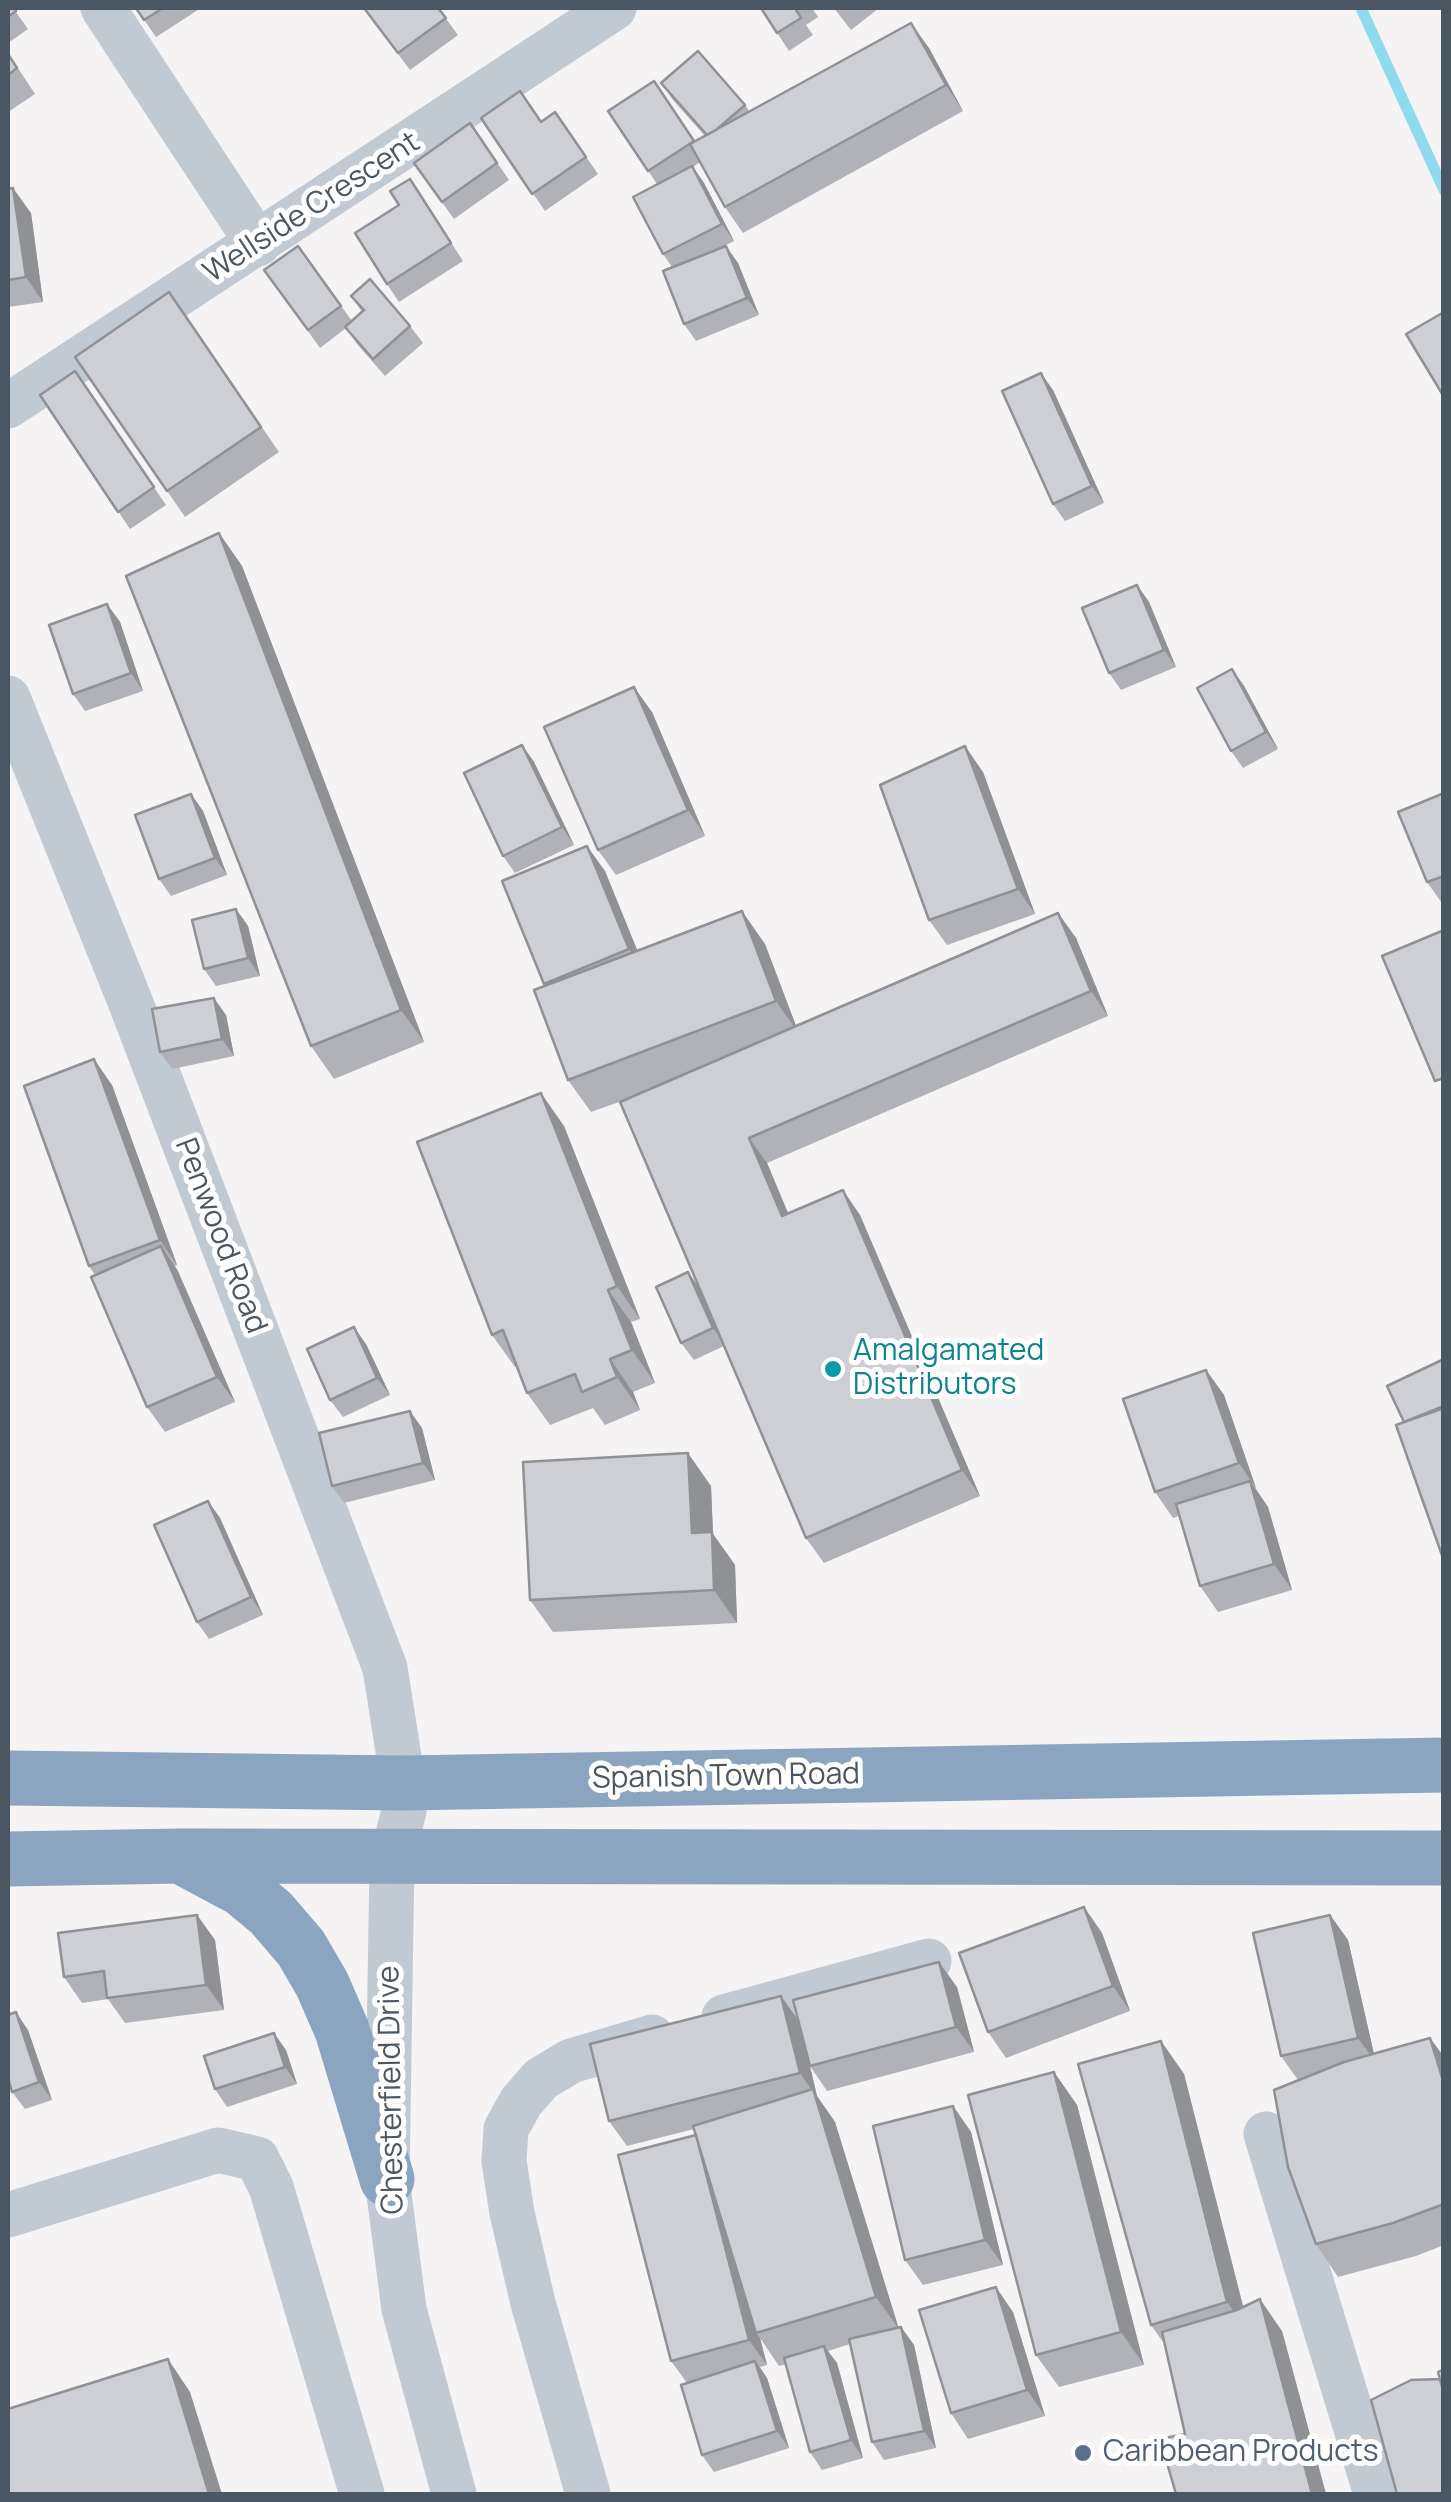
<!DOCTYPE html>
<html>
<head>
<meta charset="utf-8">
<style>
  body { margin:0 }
  #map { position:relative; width:1451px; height:2502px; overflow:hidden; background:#f5f3f3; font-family:Manrope,sans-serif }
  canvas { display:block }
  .frame { position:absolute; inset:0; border:10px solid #4a5661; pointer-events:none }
</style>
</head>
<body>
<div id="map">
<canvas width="1451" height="2502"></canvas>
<div class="frame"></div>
</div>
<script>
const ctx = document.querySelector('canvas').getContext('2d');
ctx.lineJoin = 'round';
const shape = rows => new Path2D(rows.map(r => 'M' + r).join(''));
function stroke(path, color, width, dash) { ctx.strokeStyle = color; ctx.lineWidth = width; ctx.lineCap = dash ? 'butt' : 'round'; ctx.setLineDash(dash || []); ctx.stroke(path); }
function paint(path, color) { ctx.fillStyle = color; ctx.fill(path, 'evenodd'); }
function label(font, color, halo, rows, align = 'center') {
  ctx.font = font + ' Manrope,sans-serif'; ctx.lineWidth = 10; ctx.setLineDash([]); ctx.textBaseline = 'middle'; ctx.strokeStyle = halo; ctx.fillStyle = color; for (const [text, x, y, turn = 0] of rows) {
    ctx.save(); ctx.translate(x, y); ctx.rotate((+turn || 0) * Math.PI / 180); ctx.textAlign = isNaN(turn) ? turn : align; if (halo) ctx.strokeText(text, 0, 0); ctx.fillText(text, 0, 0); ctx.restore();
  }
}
stroke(shape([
  [1361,8,1444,190]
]), '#90daee', 11);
stroke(shape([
  [103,8,258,244],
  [8,406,614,8],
  [8,698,130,1001,385,1668,403,1783,404,1811,392,1858,387,2179,404,2309,454,2494],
  [724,2017,929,1961],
  [1266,2134,1376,2494],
  [8,2215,218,2150,257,2159,271,2187,362,2494],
  [588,2494,533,2303,512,2213,504,2161,506,2129,521,2102,541,2079,571,2061,652,2037]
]), '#c1cad2', 45);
stroke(shape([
  [8,1778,403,1783,1444,1765],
  [184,1858,242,1889,271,1913,301,1948,322,1984,342,2030,387,2179],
  [8,1859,181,1856,1444,1858]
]), '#8ba5c1', 55);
paint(shape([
  [8,8,13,8,28,29,8,43],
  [136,8,201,8,156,37],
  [364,8,438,8,458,35,410,70],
  [761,8,812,8,818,17,806,25,813,35,789,51],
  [834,8,879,8,851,30],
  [929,48,963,111,743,233,725,207,700,162,693,167,704,183,734,241,724,246,738,263,759,315,696,341,684,324,672,267,663,254,657,184,608,111,654,81,695,142,705,136,673,100,661,83,745,105,750,112],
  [8,53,35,94,8,112],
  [555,112,598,174,545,211,481,118,541,122],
  [470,123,509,180,454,219,414,163],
  [410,179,463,261,399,302,387,284,399,205],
  [8,189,31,213,43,302,8,307],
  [298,246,352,321,362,312,351,296,410,326,423,343,385,376,357,344,346,328,320,348,264,270],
  [169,292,279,452,185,517,75,357],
  [75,371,166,505,130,529,40,395],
  [1053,390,1104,503,1065,521,1053,504],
  [219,533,242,566,424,1042,334,1079,311,1046],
  [1137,585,1149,602,1176,667,1121,690,1109,673],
  [107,604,120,622,143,691,85,711,73,694],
  [1232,669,1244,686,1278,749,1243,768,1231,751],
  [652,712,705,836,616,875,598,850],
  [522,745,534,762,574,845,515,873,503,856],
  [983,772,1035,914,947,945,929,920],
  [1444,793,1444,906,1427,882],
  [191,794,203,811,227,875,171,896,159,879],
  [605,871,637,951,765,944,796,1026,1058,913,1076,938,1108,1016,767,1163,788,1214,860,1215,980,1496,824,1563,806,1538,724,1346,694,1360,681,1343,688,1272,700,1289,622,1101,591,1112,568,1080,545,986,502,881],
  [236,909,248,926,260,976,216,986,204,969],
  [226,1015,234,1056,172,1069,160,1052],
  [112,1085,177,1265,175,1266,235,1402,165,1432,147,1407,95,1275,89,1266],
  [564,1126,640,1319,631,1322,655,1383,633,1392,640,1410,605,1425,593,1408,550,1425,527,1393,517,1366,515,1367,492,1335],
  [366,1344,390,1395,343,1417,330,1400],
  [1206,1370,1224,1395,1256,1489,1268,1507,1292,1590,1218,1612,1200,1586,1179,1516,1173,1518,1155,1492],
  [422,1428,435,1480,344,1503,332,1486],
  [711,1486,713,1534,735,1565,737,1623,553,1632,530,1600],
  [208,1501,220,1518,263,1615,209,1639,197,1622],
  [1084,1907,1102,1933,1130,2011,1006,2058,988,2032],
  [197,1915,215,1940,224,2010,125,2023,108,1999,82,2003,64,1977],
  [1330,1915,1348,1940,1374,2054,1430,2038,1444,2057,1444,2245,1416,2256,1338,2277,1316,2244,1298,2080,1281,2056],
  [957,1987,974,2052,827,2091,810,2066,817,2096,835,2122,898,2328,901,2327,914,2345,936,2448,884,2460,872,2442,850,2344,828,2351,837,2363,863,2458,822,2470,810,2452,786,2364,779,2366,760,2338,767,2365,760,2367,767,2378,789,2448,714,2472,702,2455,687,2383,671,2361,696,2135,694,2129,627,2146,609,2121,798,2020],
  [28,2030,52,2100,25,2109,12,2092],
  [1161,2041,1184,2074,1243,2306,1282,2331,1326,2494,1185,2434,1165,2345,1151,2325],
  [286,2050,297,2084,227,2107,215,2089],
  [1054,2072,1077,2105,1144,2365,1059,2387,1036,2355],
  [953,2106,971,2132,1003,2265,923,2285,905,2260],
  [1013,2312,1045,2416,968,2439,951,2413]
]), '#b0b2b7');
paint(shape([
  [911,23,929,48,963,111,946,85],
  [692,166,704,183,734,241,722,224],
  [13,188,31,213,43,302,26,277],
  [726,246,738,263,759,315,747,298],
  [1041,373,1053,390,1104,503,1092,486],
  [219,533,242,566,424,1042,401,1010],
  [1137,585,1149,602,1176,667,1164,650],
  [107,604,120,622,143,691,131,673],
  [1232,669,1244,686,1278,749,1266,732],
  [634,687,652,712,705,836,688,810],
  [522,745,534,762,574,845,562,827],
  [965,746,983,772,1035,914,1018,889],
  [191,794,203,811,227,875,215,858],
  [587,846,605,871,647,974,629,949],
  [236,909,248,926,260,976,248,958],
  [742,911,765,944,799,1034,776,1001],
  [1058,913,1076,938,1108,1016,1091,991],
  [214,998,226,1015,234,1056,222,1039],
  [94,1059,112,1085,177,1265,160,1240],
  [541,1093,564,1126,640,1319,617,1286],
  [749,1138,767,1163,800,1241,782,1216],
  [843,1190,860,1215,980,1496,962,1470],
  [161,1246,178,1271,235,1402,217,1377],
  [688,1272,700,1289,725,1345,713,1328],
  [608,1290,631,1322,655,1383,632,1350],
  [354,1327,366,1344,390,1395,377,1378],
  [610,1359,633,1392,640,1410,617,1377],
  [1206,1370,1224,1395,1256,1488,1239,1463],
  [410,1411,422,1428,435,1480,423,1463],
  [688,1453,711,1486,713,1534,735,1565,737,1623,714,1590,692,1533],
  [1250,1481,1268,1507,1292,1590,1274,1564],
  [208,1501,220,1518,263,1615,251,1597],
  [1084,1907,1102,1933,1130,2011,1113,1986],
  [197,1915,215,1940,224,2010,206,1985],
  [1330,1915,1348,1940,1376,2063,1358,2038],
  [939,1962,957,1987,974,2052,956,2027],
  [781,1996,799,2021,817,2096,835,2122,899,2329,876,2297,813,2092,800,2073],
  [16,2012,28,2030,52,2100,39,2082],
  [274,2033,286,2050,297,2084,285,2067],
  [1430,2038,1444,2057,1444,2084],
  [1161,2041,1184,2074,1250,2334,1227,2302],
  [1054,2072,1077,2105,1144,2365,1121,2332],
  [953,2106,971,2132,1003,2265,985,2240],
  [696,2135,756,2333,760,2338,767,2365,749,2340],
  [996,2287,1013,2312,1045,2416,1027,2390],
  [1260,2299,1282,2331,1326,2494,1312,2494],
  [901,2327,914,2345,936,2448,924,2431],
  [824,2346,837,2363,863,2458,851,2440],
  [168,2359,190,2392,222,2494,209,2494],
  [755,2361,767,2378,789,2448,777,2431]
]), '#909195');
const building = shape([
  [8,8,13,8,16,11,8,17,8,8],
  [136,8,163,8,144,20,136,8],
  [364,8,438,8,446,18,398,53,364,8],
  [761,8,795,8,801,18,777,33,761,8],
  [911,23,946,85,725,207,690,144,911,23],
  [698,51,745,105,716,130,707,135,661,83,698,51],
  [8,54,17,68,8,75,8,54],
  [654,81,694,141,648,171,608,111,654,81],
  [520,91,541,122,555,112,586,157,532,194,481,118,520,91],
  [470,123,497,163,442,202,414,163,470,123],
  [692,166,722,224,663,254,633,197,692,166],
  [410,179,451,243,387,284,355,233,399,205,390,191,410,179],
  [13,188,26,277,8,280,8,189,13,188],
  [298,246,341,306,308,330,264,270,298,246],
  [726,246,747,298,684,324,663,271,726,246],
  [370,279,410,326,373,359,345,327,364,310,351,296,370,279],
  [169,292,261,427,167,491,75,357,169,292],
  [1444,312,1444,397,1406,334,1444,312],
  [75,371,154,487,118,512,40,395,75,371],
  [1041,373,1092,486,1053,504,1002,391,1041,373],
  [219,533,401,1010,311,1046,126,576,219,533],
  [1137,585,1164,650,1109,673,1082,608,1137,585],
  [107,604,131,673,73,694,49,625,107,604],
  [1232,669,1266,732,1231,751,1197,688,1232,669],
  [634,687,688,810,598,850,544,727,634,687],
  [522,745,562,827,503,856,464,773,522,745],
  [965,746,1018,889,929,920,880,785,965,746],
  [1444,793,1444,876,1427,882,1398,812,1444,793],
  [191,794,215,858,159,879,135,815,191,794],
  [587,846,629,949,544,984,502,881,587,846],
  [236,909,248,958,204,969,192,920,236,909],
  [742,911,776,1001,568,1080,534,990,742,911],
  [1058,913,1091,991,749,1138,782,1216,843,1190,962,1470,806,1538,620,1102,1058,913],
  [1444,930,1444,1078,1435,1081,1382,956,1444,930],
  [214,998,222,1039,160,1052,152,1009,214,998],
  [94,1059,160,1240,89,1266,24,1086,94,1059],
  [541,1093,617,1286,608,1290,632,1350,610,1359,617,1377,582,1392,575,1374,527,1393,503,1330,492,1335,417,1142,541,1093],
  [161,1246,217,1377,147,1407,91,1277,161,1246],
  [688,1272,713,1328,681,1343,656,1287,688,1272],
  [354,1327,377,1378,330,1400,307,1349,354,1327],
  [1444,1359,1444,1406,1404,1422,1387,1386,1444,1359],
  [1206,1370,1239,1463,1155,1492,1123,1399,1206,1370],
  [1444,1408,1444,1561,1396,1425,1444,1408],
  [410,1411,423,1463,332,1486,319,1433,410,1411],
  [688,1453,692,1533,712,1532,714,1590,530,1600,523,1462,688,1453],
  [1250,1481,1274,1564,1200,1586,1176,1504,1250,1481],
  [208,1501,251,1597,197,1622,154,1525,208,1501],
  [1084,1907,1113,1986,988,2032,959,1953,1084,1907],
  [197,1915,206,1985,107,1998,104,1971,64,1977,58,1933,197,1915],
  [1330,1915,1358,2038,1281,2056,1253,1933,1330,1915],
  [939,1962,956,2027,810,2066,793,2000,939,1962],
  [781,1996,800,2073,609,2121,590,2044,781,1996],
  [16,2012,39,2082,12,2092,8,2077,8,2015,16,2012],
  [274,2033,285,2067,215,2089,204,2056,274,2033],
  [1430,2038,1444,2084,1444,2204,1393,2223,1316,2244,1288,2167,1274,2090,1344,2062,1430,2038],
  [1161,2041,1227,2302,1151,2325,1078,2064,1161,2041],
  [1054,2072,1121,2332,1036,2355,968,2095,1054,2072],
  [813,2089,876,2297,756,2333,693,2126,813,2089],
  [953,2106,985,2240,905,2260,873,2126,953,2106],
  [696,2135,749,2340,671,2361,618,2155,696,2135],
  [996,2287,1027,2390,951,2413,919,2310,996,2287],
  [1260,2299,1312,2494,1176,2494,1160,2439,1185,2434,1162,2332,1237,2310,1260,2299],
  [901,2327,924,2431,872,2442,849,2339,901,2327],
  [824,2346,851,2440,810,2452,784,2358,824,2346],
  [168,2359,209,2494,8,2494,8,2409,168,2359],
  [755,2361,777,2431,702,2455,681,2385,755,2361],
  [1444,2369,1444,2394,1438,2372,1444,2369],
  [1440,2379,1444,2394,1444,2494,1397,2494,1371,2400,1411,2380,1440,2379]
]);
paint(building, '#cdcfd5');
stroke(building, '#909195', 2.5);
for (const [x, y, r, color] of [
  [833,1369,10,"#0f9aa8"],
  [1083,2453,10,"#5c6f8a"]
]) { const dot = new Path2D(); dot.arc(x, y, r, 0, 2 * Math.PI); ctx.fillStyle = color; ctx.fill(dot); stroke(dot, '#fff', 4); }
label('30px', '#4a5661', '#fff', [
  ["Wellside Crescent",312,208,-33],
  ["Penwood Road",220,1236,69],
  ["Spanish Town Road",726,1777,-1],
  ["Chesterfield Drive",392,2090,-91]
]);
label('30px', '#0d838f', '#fff', [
  ["Amalgamated",853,1352],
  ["Distributors",853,1386]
], 'left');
label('30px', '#4e5e75', '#fff', [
  ["Caribbean Products",1103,2453]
], 'left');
</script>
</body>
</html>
